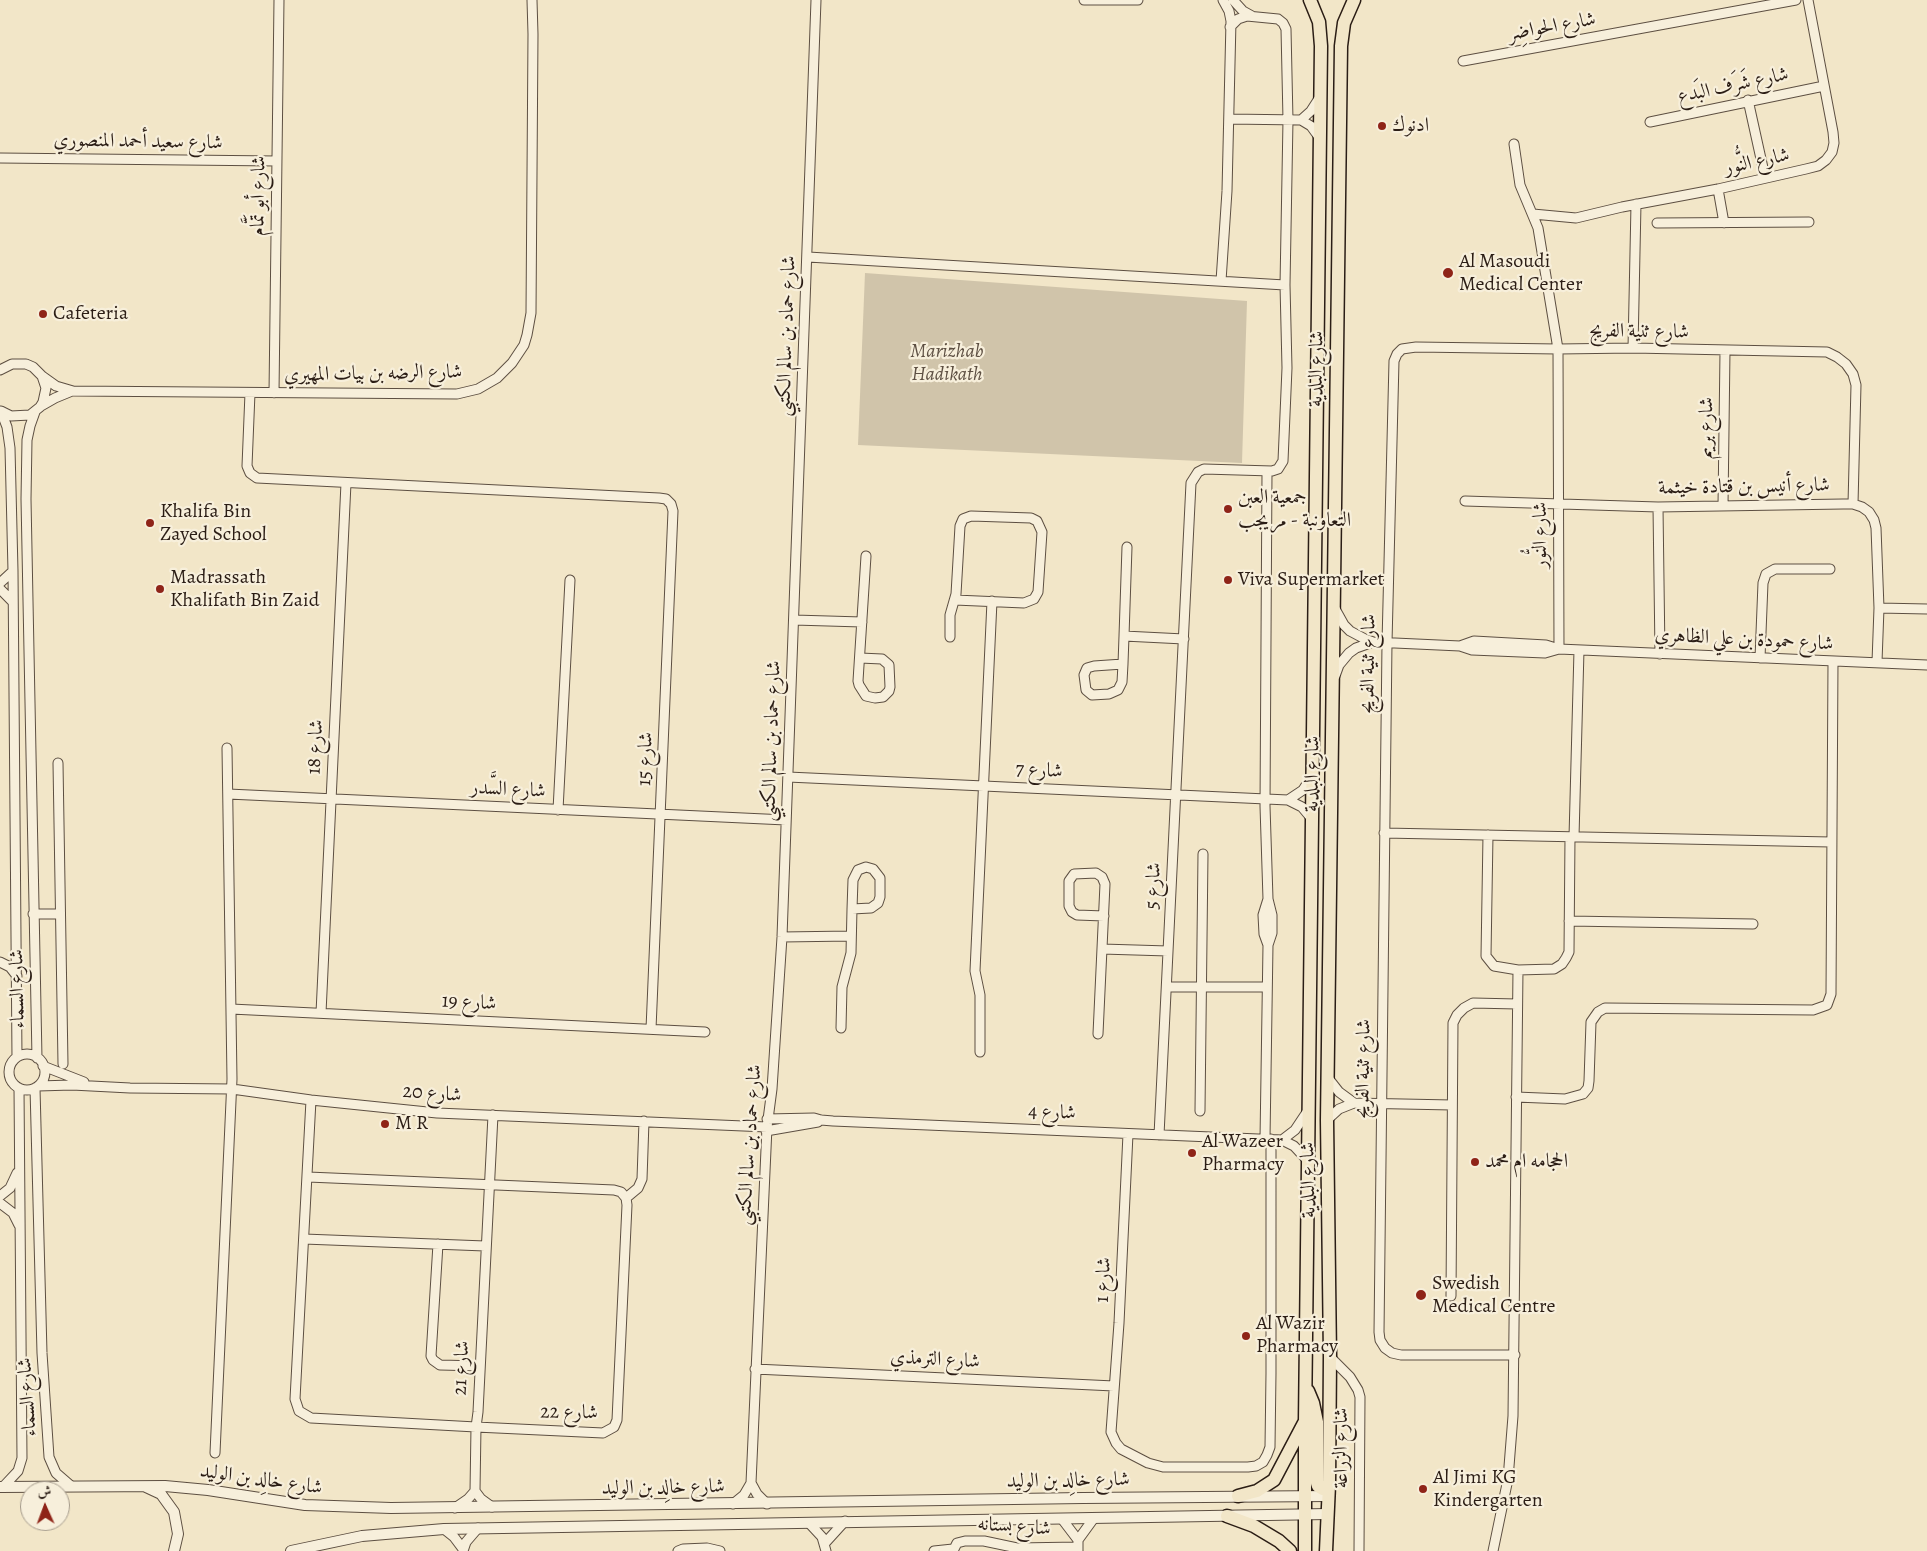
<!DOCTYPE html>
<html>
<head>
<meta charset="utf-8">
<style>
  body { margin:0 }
  #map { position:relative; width:1927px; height:1551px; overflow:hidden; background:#f2e6c8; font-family:Alegreya,Amiri,serif }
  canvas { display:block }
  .north { position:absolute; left:20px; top:1481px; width:50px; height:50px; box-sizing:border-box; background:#f7efdb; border:1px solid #a59b8c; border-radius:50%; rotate:358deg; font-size:14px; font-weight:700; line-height:20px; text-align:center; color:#2b1d15 }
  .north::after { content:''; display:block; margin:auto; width:18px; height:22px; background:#8f2418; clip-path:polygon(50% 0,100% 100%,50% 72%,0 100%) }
</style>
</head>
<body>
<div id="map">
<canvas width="1927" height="1551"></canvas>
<div class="north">ش</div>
</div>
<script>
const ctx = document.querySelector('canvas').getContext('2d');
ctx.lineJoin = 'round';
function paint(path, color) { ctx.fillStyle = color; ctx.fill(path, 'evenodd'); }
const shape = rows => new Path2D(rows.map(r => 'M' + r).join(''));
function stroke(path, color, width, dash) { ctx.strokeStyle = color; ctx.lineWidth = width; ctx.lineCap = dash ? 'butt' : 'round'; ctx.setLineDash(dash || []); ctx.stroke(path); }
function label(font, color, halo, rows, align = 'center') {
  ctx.font = font + ' Alegreya,Amiri,serif'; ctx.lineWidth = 4.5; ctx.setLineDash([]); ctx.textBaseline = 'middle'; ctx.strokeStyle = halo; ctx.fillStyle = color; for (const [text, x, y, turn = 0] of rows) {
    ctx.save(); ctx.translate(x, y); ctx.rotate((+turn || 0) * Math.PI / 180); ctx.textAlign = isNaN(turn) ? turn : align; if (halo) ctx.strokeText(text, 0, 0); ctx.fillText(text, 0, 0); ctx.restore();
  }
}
paint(shape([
  [865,273,1247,301,1242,463,858,445]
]), '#d0c4aa');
const minor = shape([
  [1084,0,1138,0],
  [1233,0,1243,11,1252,16],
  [1463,61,1796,0],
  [1748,100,1765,177],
  [1229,119,1301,120,1311,126,1319,137],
  [1301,120,1311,111,1320,97],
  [1650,122,1824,86],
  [1514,144,1520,185,1538,228,1558,349,1559,649],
  [0,158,277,161],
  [1718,189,1724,223],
  [1533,214,1576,218,1622,207,1718,189,1806,169,1818,166,1826,160,1832,152,1834,143,1833,132,1808,0],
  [1657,223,1809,222],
  [808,257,1285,285],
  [1221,281,1227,191,1231,21,1229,11,1223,0],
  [1633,348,1636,204],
  [0,370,12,364,26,364,33,367,42,376,46,388,43,402,40,407,30,415,11,416,1,411],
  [42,376,56,386,73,391,457,394,478,389,497,378,512,363,524,345,527,335,531,313,533,34,532,0],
  [250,393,247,466,250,473,257,478,659,498,666,499,671,504,673,511,651,1029],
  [274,393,279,0],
  [41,406,55,398,72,391],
  [1,411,7,427,10,448,13,571,17,1057],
  [35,412,30,426,27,440,26,499,37,1058],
  [1465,501,1658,507,1843,504,1853,504,1862,507,1869,512,1874,520,1876,528,1879,608,1877,662],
  [1723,506,1725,351],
  [1658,507,1660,654],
  [0,583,13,571],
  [0,589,13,602],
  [1334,607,1344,625,1350,631,1365,639,1373,642,1460,646,1472,650,1545,653,1559,649,1927,665],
  [1879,608,1927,609],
  [794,620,862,622],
  [1124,636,1184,639],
  [950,637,950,615,956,594,960,526,963,519,971,516,1031,518,1037,521,1042,532,1038,592,1034,599,1024,603,955,600],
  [1460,646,1474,641,1546,645,1559,649],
  [860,658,882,659,889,665,890,687,889,691,883,697,875,698,866,696,859,685,858,681,866,556],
  [1760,658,1763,583,1766,574,1775,569,1830,569],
  [1123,664,1094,666,1087,668,1084,675,1086,690,1092,695,1109,694,1118,690,1122,682,1123,664,1124,636,1127,547],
  [1335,676,1339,665,1349,653,1356,648,1373,642],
  [58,763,63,1064],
  [788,777,1288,800,1302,807,1312,819],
  [228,794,786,820],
  [1288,800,1303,790,1312,776],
  [558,810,570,580],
  [1384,833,1831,842],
  [1488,835,1486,956,1494,966,1518,970,1554,969,1562,964,1566,958,1569,952,1570,837],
  [1574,837,1579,650],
  [1268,899,1263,915,1264,934,1268,945],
  [33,914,59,914],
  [1569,921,1753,924],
  [782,937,851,936],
  [1102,949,1168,951],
  [0,962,10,967,17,976],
  [1167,987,1267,987],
  [231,1009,705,1032],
  [321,1013,346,483],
  [841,1028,842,987,851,953,852,909,853,880,858,870,866,867,873,869,880,878,880,897,878,903,871,908,852,909],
  [1098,1034,1105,884,1102,877,1096,873,1074,874,1069,881,1069,906,1072,912,1077,915,1104,916],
  [980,1052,980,995,975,971,992,601],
  '9 1072a18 18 0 1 1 36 0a18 18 0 1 1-36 0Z',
  [43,1066,84,1082],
  [1328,1078,1339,1092,1354,1103],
  [38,1086,72,1085,130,1088,232,1089,311,1100,437,1113,767,1127],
  [35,1088,42,1353,49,1457,56,1473,71,1486],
  [1516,1097,1565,1099,1583,1094,1588,1088,1589,1081,1591,1022,1598,1012,1605,1008,1813,1010,1827,1005,1831,994,1833,662],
  [1200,1111,1203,854],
  [767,1119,814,1118,821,1120,833,1121,1282,1140,1294,1146,1308,1161],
  [1327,1120,1339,1109,1354,1103,1452,1105],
  [766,1131,818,1122],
  [1128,1134,1119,1323,1111,1432,1116,1443,1121,1449,1148,1463,1163,1467,1248,1467,1256,1466,1263,1462,1267,1455,1270,1447,1271,1373,1271,1139],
  [1159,1135,1191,483,1198,472,1204,469,1272,471,1278,469,1283,461,1287,368,1285,285,1288,120,1286,29,1283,23,1278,19,1247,16,1238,19,1230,27],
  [1265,1139,1268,945,1272,933,1272,915,1268,899,1265,806,1267,472],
  [1282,1140,1295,1130,1307,1112],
  [308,1177,614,1190,621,1192,626,1198,627,1205,617,1420,614,1427,603,1433,476,1427,311,1418,299,1411,295,1399,311,1100],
  [0,1196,10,1188,17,1173],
  [626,1198,638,1188,642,1179,644,1121],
  [0,1203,13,1213,19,1225],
  [304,1239,485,1246],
  [438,1244,431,1356,433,1360,440,1365,480,1366],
  [1451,1296,1453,1023,1457,1015,1464,1008,1473,1003,1517,1004],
  [1515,1355,1401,1355,1392,1353,1385,1348,1380,1340,1379,1332,1387,643,1394,361,1397,354,1402,349,1416,347,1558,349,1633,348,1827,352,1837,357,1846,364,1853,374,1856,385,1853,504],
  [1330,1357,1350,1377,1358,1390,1360,1397,1359,1551],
  [755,1369,1114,1386],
  [215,1453,232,1079,227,748],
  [751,1483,757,1494,767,1504],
  [3,1487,18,1471,22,1458,19,1088],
  [475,1491,476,1427,478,1412,493,1115],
  [475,1491,481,1499,492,1507],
  [733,1504,744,1495,751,1483,767,1127,772,1089,782,937,816,0],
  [455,1508,468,1499,475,1491],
  [1062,1519,1078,1540,1078,1551],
  [809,1523,822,1537,826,1551],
  [444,1529,454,1537,463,1549],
  [1078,1540,1094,1518],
  [825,1543,845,1521],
  [463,1551,466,1542,478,1528],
  [678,1551,683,1549,707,1548,720,1551],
  [934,1551,953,1549],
  [953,1551,957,1543,965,1541,984,1541,1017,1548,1078,1547],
  [1493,1551,1508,1479,1513,1416,1518,970]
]);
const tertiary = shape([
  [0,1487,165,1486,208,1490,305,1505,391,1508,1083,1498,1328,1496],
  [146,1487,161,1494,174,1512,178,1534,174,1551],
  [291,1551,362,1536,444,1529,1327,1514]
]);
const primary = shape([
  [1308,1391,1313,1403,1317,1422,1317,1483,1318,1486,1323,1489,1329,1485],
  [1238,1496,1257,1491,1274,1480,1304,1423],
  [1227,1516,1254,1526,1279,1541,1290,1551],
  [1305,1551,1305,1421,1321,46,1319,22,1310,0],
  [1326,1551,1329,1485,1330,1357,1327,1120,1341,46,1344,23,1354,0]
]);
stroke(minor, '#5d4f42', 11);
stroke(tertiary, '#5d4f42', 12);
stroke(primary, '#2b1d15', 15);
stroke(minor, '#f7efdb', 9);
stroke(tertiary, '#f7efdb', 10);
stroke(primary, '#f2e6c8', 12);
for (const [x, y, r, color] of [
  [1382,126,5,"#8f2418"],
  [1448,273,6,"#8f2418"],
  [43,314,5,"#8f2418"],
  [1228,509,5,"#8f2418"],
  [150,523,5,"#8f2418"],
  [1228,580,5,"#8f2418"],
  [160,589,5,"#8f2418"],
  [385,1124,5,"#8f2418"],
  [1192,1153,5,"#8f2418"],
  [1475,1162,5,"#8f2418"],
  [1421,1295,6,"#8f2418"],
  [1246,1336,5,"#8f2418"],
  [1423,1489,5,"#8f2418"]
]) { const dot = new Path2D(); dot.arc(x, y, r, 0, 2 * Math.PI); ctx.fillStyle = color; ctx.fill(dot); stroke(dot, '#f7efdb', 2); }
label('20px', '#2b1d15', '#f7efdb', [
  ["شارع الحواضِر",1552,27,-10],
  ["شارع شَرَف البَدع",1733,86,-12],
  ["شارع سعيد أحمد المنصوري",138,142,1],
  ["شارع النُّور",1757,162,-12],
  ["شارع أبو تَمَّام",259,196,-89],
  ["شارع ثنية الفريج",1639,332,1],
  ["شارع حماد بن سالم الكتبي",787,336,-88],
  ["شارع البلدية",1317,369,-89],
  ["شارع الرضه بن بيات المهيري",373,374,-1],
  ["شارع بريم",1707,428,-89],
  ["شارع أنيس بن قتادة خيثمة",1744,487,-1],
  ["شارع النُّور",1541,535,-90],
  ["شارع حمودة بن علي الظاهري",1744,640,3],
  ["شارع ثنية الفريج",1369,664,-89],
  ["شارع حماد بن سالم الكتبي",772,741,-88],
  ["شارع 18",316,747,-87],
  ["شارع 15",646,759,-88],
  ["شارع 7",1039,771,3],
  ["شارع البلدية",1313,774,-89],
  ["شارع السَّدر",508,790,3],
  ["شارع 5",1154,886,-87],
  ["شارع السماء",18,989,-91],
  ["شارع 19",469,1003,3],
  ["شارع ثنية الفريج",1364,1069,-89],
  ["شارع 20",432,1094,4],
  ["شارع 4",1052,1113,2],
  ["شارع حماد بن سالم الكتبي",750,1145,-86],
  ["شارع البلدية",1309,1180,-91],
  ["شارع 1",1104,1280,-87],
  ["شارع الترمذي",935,1360,3],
  ["شارع 21",462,1368,-87],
  ["شارع السماء",28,1397,-94],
  ["شارع 22",569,1413,1],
  ["شارع الزراعة",1342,1448,-90],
  ["شارع خالِد بن الوليد",261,1480,8],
  ["شارع خالِد بن الوليد",1068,1481,-1],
  ["شارع خالِد بن الوليد",663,1488,-1],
  ["شارع بستانه",1014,1527,4]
]);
label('20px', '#2b1d15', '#f7efdb', [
  ["ادنوك",1392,126],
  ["Al Masoudi",1459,262],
  ["Medical Center",1459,285],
  ["Cafeteria",53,314],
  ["جمعية العبن",1238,498],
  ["التعاونبة - مريجب",1238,521],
  ["Khalifa Bin",160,512],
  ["Zayed School",160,535],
  ["Madrassath",170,578],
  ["Khalifath Bin Zaid",170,601],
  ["Viva Supermarket",1238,580],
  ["M R",395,1124],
  ["Al Wazeer",1202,1142],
  ["Pharmacy",1202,1165],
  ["الحجامه ام محمد",1485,1162],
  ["Swedish",1432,1284],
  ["Medical Centre",1432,1307],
  ["Al Wazir",1256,1324],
  ["Pharmacy",1256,1347],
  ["Al Jimi KG",1433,1478],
  ["Kindergarten",1433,1501]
], 'left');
label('italic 20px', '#5d4f42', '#f7efdb', [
  ["Marizhab",947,352],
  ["Hadikath",947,375]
]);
</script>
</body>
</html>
